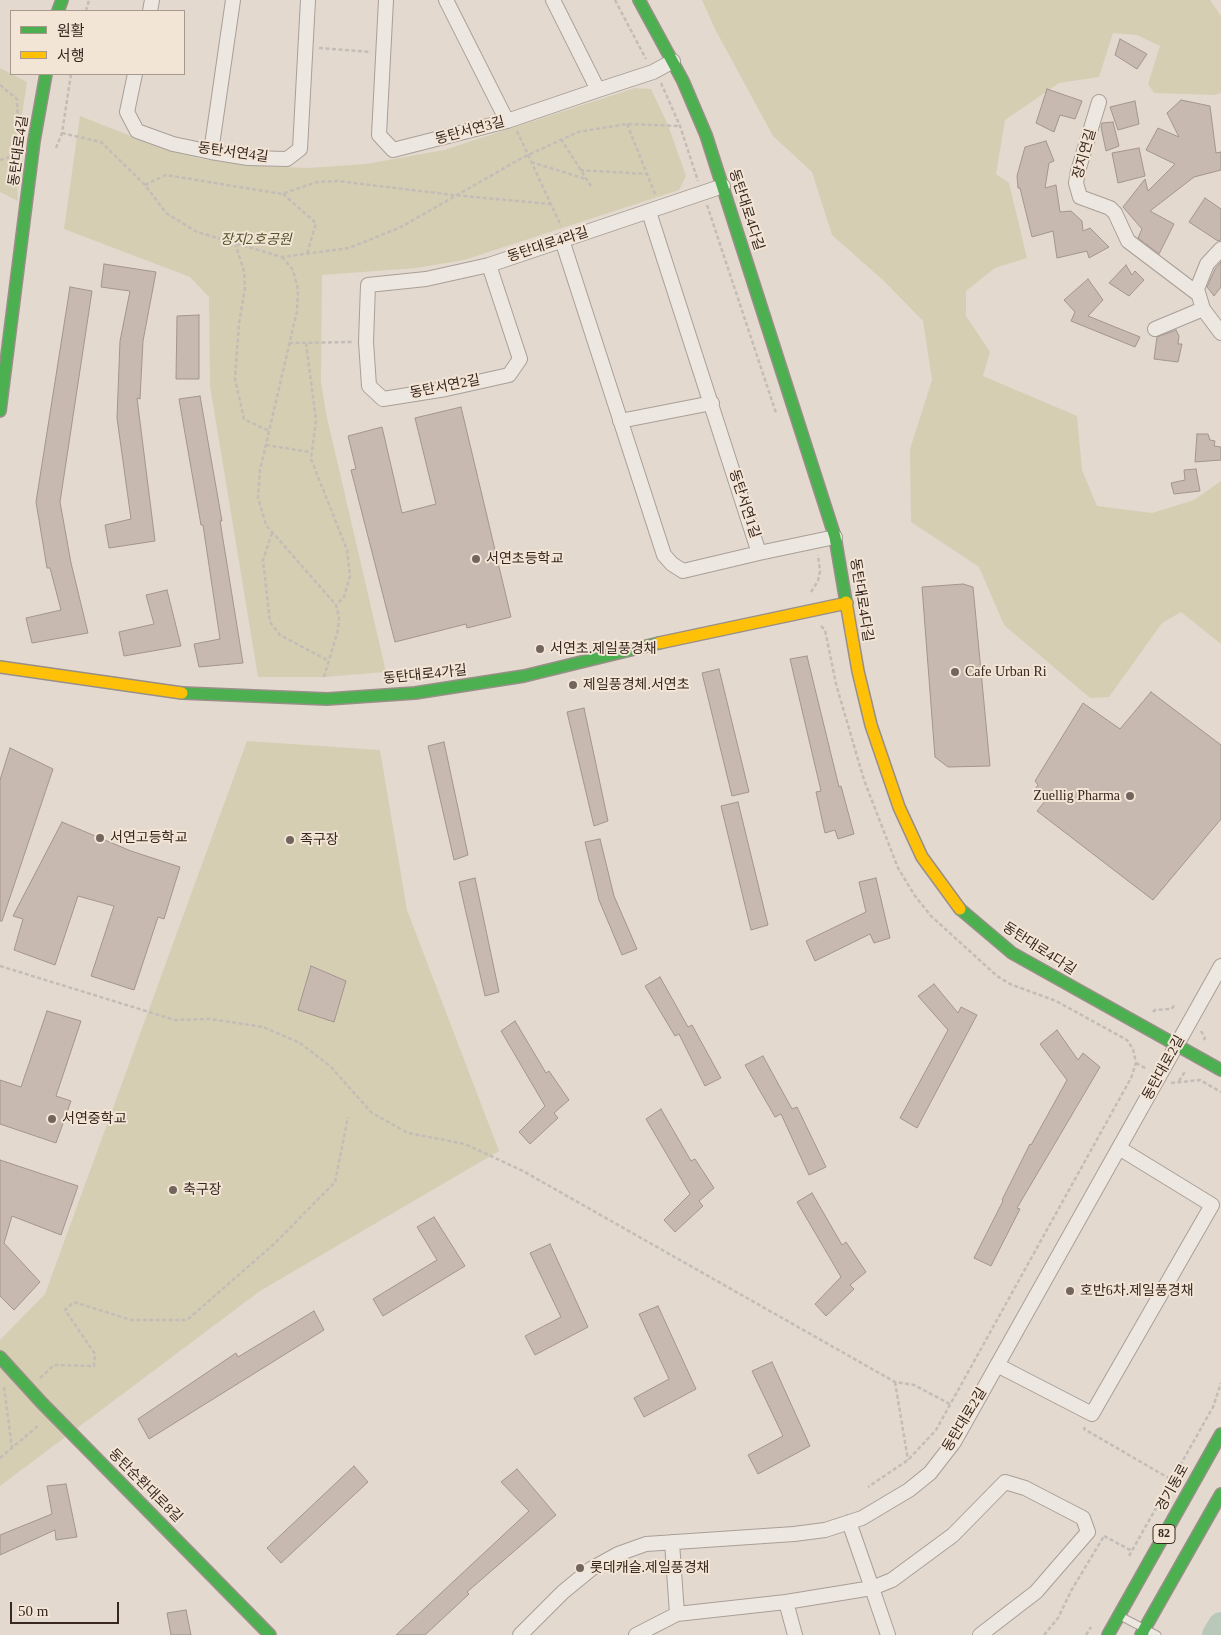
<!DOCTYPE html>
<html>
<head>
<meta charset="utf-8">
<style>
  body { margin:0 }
  #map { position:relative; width:1221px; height:1635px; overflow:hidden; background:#e3d9cf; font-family:"Times New Roman","Noto Sans KR",serif }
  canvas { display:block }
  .legend { position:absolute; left:10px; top:10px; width:175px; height:65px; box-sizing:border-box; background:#f3e5d6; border:1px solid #a8998d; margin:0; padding:6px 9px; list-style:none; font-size:15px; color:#372720 }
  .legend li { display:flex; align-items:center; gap:10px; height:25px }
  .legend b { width:25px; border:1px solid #a8998d }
  .scale { position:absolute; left:10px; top:1602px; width:109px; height:22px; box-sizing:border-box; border:2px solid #372720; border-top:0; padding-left:6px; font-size:15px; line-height:18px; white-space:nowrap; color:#372720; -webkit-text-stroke:4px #f3e5d6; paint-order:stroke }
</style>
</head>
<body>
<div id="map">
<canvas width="1221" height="1635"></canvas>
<ul class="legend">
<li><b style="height:6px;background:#4caf50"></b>원활</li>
<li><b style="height:6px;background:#ffc107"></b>서행</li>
</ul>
<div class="scale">50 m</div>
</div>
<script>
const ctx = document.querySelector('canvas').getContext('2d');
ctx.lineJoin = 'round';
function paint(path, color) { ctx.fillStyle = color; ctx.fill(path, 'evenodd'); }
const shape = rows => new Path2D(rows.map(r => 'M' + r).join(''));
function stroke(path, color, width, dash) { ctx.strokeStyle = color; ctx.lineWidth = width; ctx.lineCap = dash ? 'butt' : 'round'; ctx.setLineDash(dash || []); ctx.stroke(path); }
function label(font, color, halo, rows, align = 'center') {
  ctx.font = font + ' "Times New Roman","Noto Sans KR",serif'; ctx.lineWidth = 4; ctx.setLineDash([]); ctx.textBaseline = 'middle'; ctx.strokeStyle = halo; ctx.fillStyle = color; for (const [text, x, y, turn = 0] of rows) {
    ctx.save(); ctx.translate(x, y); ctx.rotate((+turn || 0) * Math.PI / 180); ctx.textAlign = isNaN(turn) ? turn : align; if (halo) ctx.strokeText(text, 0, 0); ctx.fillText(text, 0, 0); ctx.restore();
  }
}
paint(shape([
  [702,0,1210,0,1221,16,1221,93,1214,95,1154,93,1148,84,1160,46,1137,35,1113,33,1099,77,1059,83,1005,120,996,174,1009,183,1027,258,995,268,966,291,966,316,990,352,983,376,1077,416,1082,470,1097,506,1152,513,1194,500,1221,481,1221,644,1181,612,1162,623,1109,697,1090,698,1004,625,979,567,911,522,910,449,932,380,923,321,884,281,832,235,812,172,773,136,715,29],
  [0,68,27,82,16,154,18,201,0,192],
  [635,88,651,89,668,125,686,176,679,190,464,260,416,268,322,275,321,381,326,413,386,672,324,677,258,677,210,386,209,297,190,277,64,229,80,116,159,147,198,158,243,165,307,168,366,164,444,150],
  [247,741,380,750,407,910,499,1151,260,1291,0,1486,0,1340,45,1294]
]), '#d5ceb3');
stroke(shape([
  [1215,1635,1221,1625]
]), '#bac8bc', 26);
const building = shape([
  [1120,39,1147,54,1137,69,1115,55,1120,39],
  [1047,89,1082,101,1075,119,1060,115,1054,132,1036,123,1047,89],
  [1181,100,1210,106,1216,153,1221,152,1221,170,1194,177,1150,211,1174,224,1159,254,1138,238,1142,229,1123,207,1145,179,1148,191,1175,164,1146,150,1158,128,1179,137,1167,113,1181,100],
  [1135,101,1139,124,1118,130,1110,107,1135,101],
  [1113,122,1119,146,1106,151,1101,127,1102,123,1113,122],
  [1046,141,1054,161,1049,163,1045,188,1056,185,1060,212,1071,211,1082,221,1083,231,1090,228,1109,247,1089,258,1087,251,1057,258,1053,231,1032,237,1020,188,1018,188,1017,176,1025,147,1046,141],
  [1139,148,1145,176,1118,183,1112,153,1139,148],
  [1205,198,1221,209,1221,240,1218,241,1189,222,1205,198],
  [1221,262,1221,287,1214,296,1207,287,1215,269,1221,262],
  [104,264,156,272,143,341,140,399,137,398,155,541,109,548,105,525,131,519,117,418,120,341,130,291,101,287,104,264],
  [1126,265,1132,275,1135,271,1144,280,1129,296,1109,283,1126,265],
  [1088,279,1103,300,1088,316,1140,337,1135,347,1071,321,1075,312,1064,300,1088,279],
  [70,287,92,291,60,502,71,563,88,633,32,643,26,618,61,610,50,568,47,568,36,502,70,287],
  [199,315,199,379,176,379,177,316,199,315],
  [1176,330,1179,336,1178,344,1182,344,1178,362,1154,359,1157,337,1176,330],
  [200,396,222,521,220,521,243,663,199,667,194,644,220,639,203,525,201,525,179,399,200,396],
  [461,407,511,617,467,628,466,624,395,642,351,470,356,469,348,436,382,427,402,513,436,504,415,418,461,407],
  [1197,434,1208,434,1210,440,1215,441,1214,446,1221,447,1221,460,1195,462,1197,434],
  [1196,469,1200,491,1174,494,1171,483,1185,480,1184,470,1196,469],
  [963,584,973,587,990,766,948,767,935,757,922,587,963,584],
  [167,590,181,646,124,656,119,632,154,624,146,595,167,590],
  [807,656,839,787,841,786,854,834,838,839,835,830,825,833,816,792,821,791,790,659,807,656],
  [719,669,749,792,732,796,702,673,719,669],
  [1151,692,1221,745,1221,819,1153,900,1037,811,1045,801,1033,792,1038,785,1035,781,1083,703,1120,729,1151,692],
  [584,708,608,821,594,826,567,712,584,708],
  [444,742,468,855,454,860,428,746,444,742],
  [10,748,53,769,2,921,0,921,0,780,10,748],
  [738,802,768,925,751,930,721,806,738,802],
  [62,822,131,851,180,867,164,919,158,917,134,990,91,976,114,906,78,896,55,965,14,950,23,919,13,916,62,822],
  [600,839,614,896,637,949,622,955,599,900,585,842,600,839],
  [475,878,499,992,485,996,459,882,475,878],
  [876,878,890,938,874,943,870,934,815,961,806,941,866,912,859,882,876,878],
  [311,966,346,981,334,1022,298,1010,311,966],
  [660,977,688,1027,692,1025,721,1078,705,1086,679,1034,675,1036,645,986,660,977],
  [934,984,958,1013,961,1007,977,1015,917,1128,900,1118,948,1030,918,996,934,984],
  [47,1011,81,1021,56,1096,71,1101,56,1143,0,1124,0,1080,21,1087,47,1011],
  [515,1021,546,1073,549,1071,569,1100,554,1113,558,1118,530,1144,519,1132,545,1106,501,1031,515,1021],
  [1057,1030,1078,1060,1083,1053,1100,1067,1017,1208,1020,1209,991,1266,974,1258,1003,1201,1002,1200,1030,1144,1031,1145,1067,1080,1040,1044,1057,1030],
  [763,1056,792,1109,797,1107,826,1167,809,1175,781,1114,775,1117,745,1065,763,1056],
  [661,1109,691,1161,695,1159,714,1188,699,1201,703,1206,675,1232,664,1220,690,1194,646,1119,661,1109],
  [0,1160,78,1186,61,1235,12,1216,4,1243,40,1282,14,1310,0,1296,0,1160],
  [812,1193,842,1245,846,1242,866,1272,850,1285,854,1289,826,1316,815,1304,841,1277,797,1202,812,1193],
  [434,1217,465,1266,383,1316,373,1299,437,1260,417,1227,434,1217],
  [550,1244,588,1327,535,1355,525,1336,561,1317,530,1253,550,1244],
  [658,1306,696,1389,644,1417,634,1398,669,1379,639,1314,658,1306],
  [314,1311,324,1330,149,1439,138,1419,236,1353,238,1357,314,1311],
  [772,1362,810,1446,758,1474,748,1455,783,1436,752,1371,772,1362],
  [354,1466,368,1482,281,1563,267,1548,354,1466],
  [517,1469,556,1515,467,1592,469,1594,425,1635,396,1635,529,1511,501,1482,517,1469],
  [66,1484,77,1537,56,1540,55,1530,0,1555,0,1535,52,1514,47,1486,66,1484],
  [186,1610,191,1635,171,1635,167,1613,186,1610]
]);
paint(building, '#c7b8b0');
stroke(building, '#a3958e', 1);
const lane = shape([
  [1122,1617,1157,1635]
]);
const street = shape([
  [386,0,379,135,393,150,507,121,598,90,553,0],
  [446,0,507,121],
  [150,11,152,0],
  [135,74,127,112,137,131,173,144,211,152,248,158,287,159,300,149,308,0],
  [598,90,653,72,673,61],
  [1099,102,1078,171,1076,183,1080,197,1110,208,1115,213,1128,241,1198,294],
  [211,152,233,0],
  [562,240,664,555,672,564,683,571,759,553,649,212],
  [1221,249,1207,264,1197,289,1203,309,1221,333],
  [489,265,520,359,509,375,446,389,383,399,369,386,366,342,368,285,426,279,489,265,723,186],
  [1155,329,1203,309],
  [620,421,712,403],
  [759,553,835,537],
  [997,1365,1092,1414,1212,1205,1119,1148],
  [849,1522,872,1588,892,1580,953,1535,1005,1482,1025,1488,1083,1518,1088,1532,1036,1592,980,1635],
  [672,1542,677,1614,786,1602,872,1588,888,1635],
  [786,1602,795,1635],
  [520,1635,563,1592,591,1569,618,1554,646,1544,794,1534,825,1530,862,1518,909,1490,930,1473,954,1442,1221,966],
  [636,1635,677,1614]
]);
const fast = shape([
  [639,0,683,81,706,135,835,537,846,602],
  [58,11,62,0],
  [0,411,34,141,46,74],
  [182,693,327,699,415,693,524,676,659,643],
  [960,909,1012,953,1221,1070],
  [0,1357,41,1402,270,1635],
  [1108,1635,1221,1434],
  [1141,1635,1221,1494]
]);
const slow = shape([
  [846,602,858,671,871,725,899,807,922,857,960,909],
  [659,643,847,603],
  [0,667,182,693]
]);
stroke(lane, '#a99f98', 9);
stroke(street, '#a99f98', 16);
stroke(fast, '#988f88', 14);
stroke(slow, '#988f88', 14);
stroke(shape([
  [615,0,646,59],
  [86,11,89,0],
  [319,48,371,52],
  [661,83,680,126,698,181],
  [0,85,17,99,18,125],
  [627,124,655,194],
  [517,131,561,226],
  [62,133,101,142,145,185,166,213,197,232,282,257,349,248,401,227,522,158,578,132,627,124,679,126],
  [561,139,591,186],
  [56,148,62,133,71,74],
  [0,160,16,155],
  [531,162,586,179],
  [580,170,646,174],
  [145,185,166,175,282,194,317,182,338,181,453,195,550,204],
  [283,194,316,223,307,254],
  [707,205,776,413],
  [235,243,244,271,245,289,239,323,235,379,244,419,269,431],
  [282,257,293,270,298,290,297,311,260,470,258,498,266,525,336,605,339,617,338,630,324,677],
  [289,343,352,342],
  [306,343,316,420,311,459,347,550,350,576,344,597,336,605],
  [266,445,310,452],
  [272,533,263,560,270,622,280,635,329,661],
  [811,592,818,581,820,571,818,555],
  [821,626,825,630,836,684,864,780,898,868,915,896,931,916,997,976,1010,984,1056,1001,1127,1040,1133,1049,1136,1063,1131,1078,936,1430,908,1460,868,1487],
  [0,966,175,1020,210,1019,263,1027,300,1043,330,1066,372,1113,408,1133,465,1144,523,1171,895,1382,914,1385,950,1404],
  [1153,1012,1155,1010,1171,1009,1175,1005],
  [1201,1031,1205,1038,1203,1041],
  [1136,1063,1147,1069],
  [1179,1081,1186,1070],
  [1171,1083,1200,1080,1221,1092],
  [40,1378,54,1365,94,1366,95,1354,65,1310,74,1302,131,1320,187,1320,274,1244,335,1182,348,1117],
  [895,1382,908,1460],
  [4,1387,12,1448],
  [1085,1427,1084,1429,1172,1480],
  [0,1458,39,1425],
  [1104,1536,1132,1551],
  [1129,1556,1213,1407,1221,1383],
  [1044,1635,1058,1618,1071,1591,1104,1536],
  [1086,1635,1091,1627]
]), '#c4bdb7', 2.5, [4, 2.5]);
stroke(lane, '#ece7e0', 7);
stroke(street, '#ece7e0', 14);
stroke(fast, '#4caf50', 11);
stroke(slow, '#ffc107', 11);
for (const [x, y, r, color] of [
  [476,559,5,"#73655d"],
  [540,649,5,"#73655d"],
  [955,672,5,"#73655d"],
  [573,685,5,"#73655d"],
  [1130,796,5,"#73655d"],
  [100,838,5,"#73655d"],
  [290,840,5,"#73655d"],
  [52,1119,5,"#73655d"],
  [173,1190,5,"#73655d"],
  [1070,1291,5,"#73655d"],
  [580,1568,5,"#73655d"]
]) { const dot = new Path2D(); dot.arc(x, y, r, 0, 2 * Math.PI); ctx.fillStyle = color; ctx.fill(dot); stroke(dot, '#f3e5d6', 2); }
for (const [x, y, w] of [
  [1164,1534,22]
]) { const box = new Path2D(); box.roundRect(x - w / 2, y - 9.5, w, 19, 4); ctx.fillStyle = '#f3e5d6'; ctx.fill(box); stroke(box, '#372720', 1); }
label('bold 12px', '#372720', null, [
  ["82",1164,1534]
]);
label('14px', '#372720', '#f3e5d6', [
  ["동탄서연3길",470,131,-15],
  ["동탄대로4길",19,151,-82],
  ["동탄서연4길",233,153,8],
  ["장지연길",1085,154,-74],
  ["동탄대로4다길",746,210,72],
  ["동탄대로4라길",548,245,-18],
  ["동탄서연2길",445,387,-11],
  ["동탄서연1길",744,504,72],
  ["동탄대로4다길",861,600,81],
  ["동탄대로4가길",425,675,-6],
  ["동탄대로4다길",1039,949,33],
  ["동탄대로2길",1164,1068,-61],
  ["동탄대로2길",965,1420,-59],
  ["동탄순환대로8길",145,1486,45],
  ["경기동로",1173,1488,-61]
]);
label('italic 14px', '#505229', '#f3e5d6', [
  ["장지2호공원",256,240]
]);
label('14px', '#372720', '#f3e5d6', [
  ["서연초등학교",486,559],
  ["서연초.제일풍경채",550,649],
  ["Cafe Urban Ri",965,672],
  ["제일풍경체.서연초",583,685],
  ["Zuellig Pharma",1120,796,"right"],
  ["서연고등학교",110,838],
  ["족구장",300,840],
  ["서연중학교",62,1119],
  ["축구장",183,1190],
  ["호반6차.제일풍경채",1080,1291],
  ["롯데캐슬.제일풍경채",590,1568]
], 'left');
</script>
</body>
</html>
